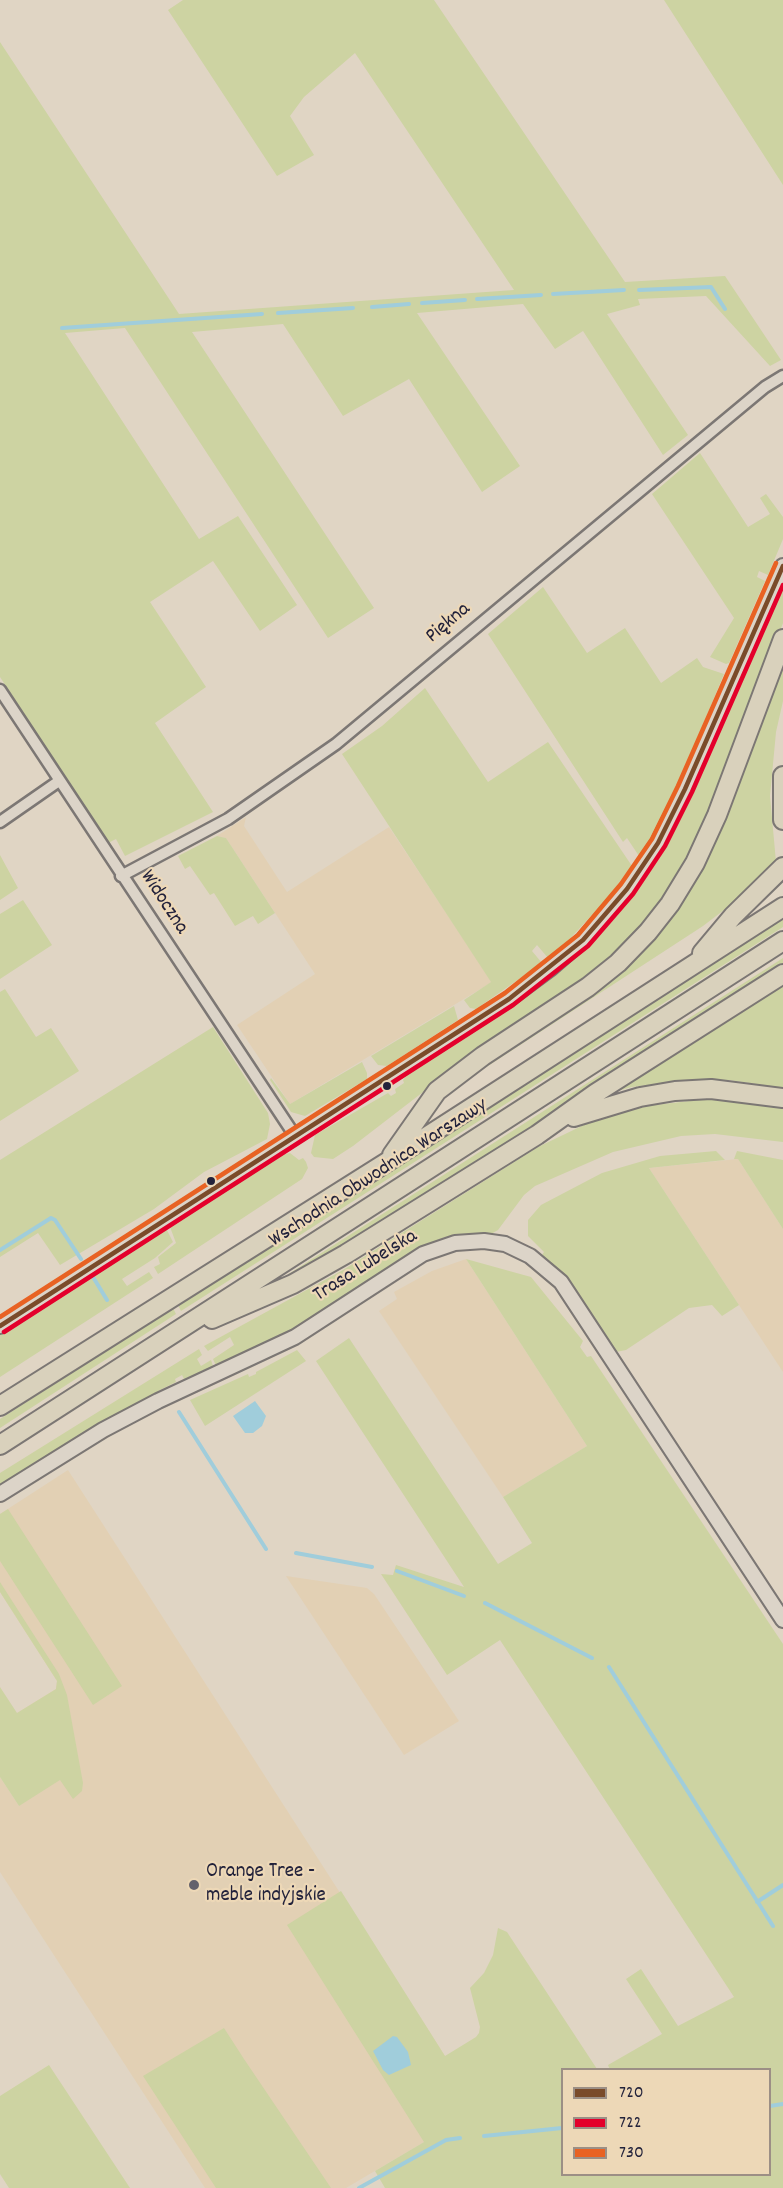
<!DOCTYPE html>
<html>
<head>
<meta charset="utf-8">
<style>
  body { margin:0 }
  #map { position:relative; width:783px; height:2188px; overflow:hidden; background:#e0d5c4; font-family:Dekko,sans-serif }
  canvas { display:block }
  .legend { position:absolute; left:561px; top:2068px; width:210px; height:108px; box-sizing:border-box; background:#edd8b7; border:2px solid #9c8f85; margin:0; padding:8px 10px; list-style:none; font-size:18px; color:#22223b }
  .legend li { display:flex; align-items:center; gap:12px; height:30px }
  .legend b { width:30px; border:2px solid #9c8f85 }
</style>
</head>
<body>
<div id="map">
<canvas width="783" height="2188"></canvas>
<ul class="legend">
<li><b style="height:8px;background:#7a4b2a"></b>720</li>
<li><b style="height:8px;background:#e4002b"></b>722</li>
<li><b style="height:8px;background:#e86223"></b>730</li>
</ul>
</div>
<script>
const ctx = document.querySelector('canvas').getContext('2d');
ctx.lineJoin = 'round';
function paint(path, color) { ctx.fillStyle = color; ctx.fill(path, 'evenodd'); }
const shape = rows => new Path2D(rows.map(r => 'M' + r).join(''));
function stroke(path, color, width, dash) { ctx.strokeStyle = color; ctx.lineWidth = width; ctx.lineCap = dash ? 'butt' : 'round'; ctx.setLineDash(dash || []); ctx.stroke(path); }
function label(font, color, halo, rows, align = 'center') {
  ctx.font = font + ' Dekko,sans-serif'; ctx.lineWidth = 4.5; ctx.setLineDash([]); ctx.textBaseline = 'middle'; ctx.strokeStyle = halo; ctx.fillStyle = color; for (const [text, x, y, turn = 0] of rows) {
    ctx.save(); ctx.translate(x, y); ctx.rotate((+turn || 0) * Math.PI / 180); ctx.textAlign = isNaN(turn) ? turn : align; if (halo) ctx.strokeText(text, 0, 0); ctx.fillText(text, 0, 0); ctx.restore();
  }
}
paint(shape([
  [246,817,244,826,287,892,389,827,492,982,290,1104,237,1025,315,974,226,838,217,836],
  [738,1159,783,1229,783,1372,649,1168],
  [466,1259,587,1446,503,1497,379,1311,397,1299,394,1292,432,1271],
  [68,1470,445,2056,424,2142,346,2188,205,2188,0,1872,0,1777,19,1806,17,1713,56,1689,57,1681,0,1592,0,1514],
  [286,1576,367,1588,374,1594,459,1721,404,1755]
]), '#e2d0b4');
paint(shape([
  [183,0,434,0,625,282,725,276,781,360,770,366,706,296,638,299,640,305,607,314,688,435,663,455,583,331,555,349,523,304,417,313,520,466,482,492,409,379,343,416,283,324,192,332,374,608,328,638,125,328,65,333,199,539,238,516,297,605,260,631,213,561,150,602,206,687,155,723,213,812,125,856,116,839,108,843,0,677,0,42,179,314,514,290,355,53,304,97,290,116,314,155,277,176,168,10],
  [664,0,783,0,783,185],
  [700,453,748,527,770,514,760,498,766,494,783,517,783,539,768,575,759,571,757,577,765,581,729,663,726,664,710,657,734,618,652,494],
  [783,581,783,623,698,842,649,922,615,958,440,1079,353,1146,333,1159,314,1157,311,1153,315,1135,388,1093,391,1096,396,1093,395,1089,404,1083,403,1080,417,1064,485,1025,553,977,592,943,617,916,665,847,711,750],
  [543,587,587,653,625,628,661,683,697,658,703,667,724,674,663,820,639,856,627,838,623,842,488,634],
  [783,654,783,701,776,732,770,796,776,862,745,894,703,926,445,1094,656,931],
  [425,688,488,782,548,742,632,866,606,900,564,945,548,958,537,945,532,951,542,963,476,1009,470,1008,464,1000,491,982,342,754,382,726],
  [217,836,226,838,275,913,258,924,253,916,235,926,214,893,210,895,190,866,185,869,178,856],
  [0,855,18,888,0,900],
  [23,900,52,945,0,979,0,914],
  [783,919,783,927,181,1311,178,1305],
  [783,958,783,966,604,1081,337,1249,276,1282],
  [783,980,783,1088,729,1080,691,1080,632,1087,607,1094],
  [5,989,36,1037,51,1028,79,1071,0,1121,0,992],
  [454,1006,458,1020,387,1066,378,1065,371,1056],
  [213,1027,268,1113,270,1124,267,1139,204,1172,154,1209,60,1265,38,1233,0,1257,0,1160],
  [362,1062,367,1073,367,1079,305,1116,291,1112,270,1080,271,1078,290,1104],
  [707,1099,783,1108,783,1142,715,1134,681,1136,613,1152,535,1186,524,1195,498,1230,491,1234,445,1237,426,1245,290,1332,217,1368,213,1359,234,1345,230,1337,208,1351,204,1346,343,1270,538,1147,588,1123,617,1114,646,1106],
  [716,1151,725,1160,649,1168,739,1305,722,1316,712,1305,689,1308,626,1350,616,1352,564,1275,542,1255,544,1252,528,1236,528,1220,541,1205,602,1173,660,1156],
  [737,1151,783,1160,783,1229,738,1159,734,1159],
  [290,1153,299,1160,303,1158,306,1162,308,1168,302,1179,158,1274,154,1267,160,1264,158,1257,176,1243,170,1227,281,1155],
  [165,1226,173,1242,155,1258,122,1279,127,1286,149,1272,153,1278,0,1377,0,1334],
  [466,1259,531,1277,583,1341,580,1347,587,1357,591,1356,783,1644,783,2188,385,2188,375,2171,424,2142,287,1925,341,1891,445,2056,476,2037,479,2033,480,2027,470,1988,484,1973,493,1955,498,1928,507,1932,597,2069,562,2070,562,2174,770,2174,770,2070,610,2070,608,2065,662,2034,626,1979,641,1969,678,2026,734,1997,500,1640,447,1675,381,1574,393,1575,396,1565,464,1587,316,1361,349,1338,498,1564,532,1543,503,1497,587,1446],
  [173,1308,176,1314,0,1428,0,1419],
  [199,1349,202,1355,197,1359,201,1366,211,1360,213,1366,184,1379,182,1375,175,1379,176,1382,158,1391,160,1394,0,1487,0,1473],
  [297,1350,306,1361,205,1426,190,1400,248,1374,249,1377,256,1374,256,1372],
  [8,1509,122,1686,93,1705,0,1561,0,1514],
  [0,1582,59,1674,67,1695,83,1783,82,1791,73,1799,60,1780,19,1806,0,1777,0,1687,17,1713,56,1689,57,1681,0,1592],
  [224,2028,244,2059,331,2188,216,2188,143,2076],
  [49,2065,130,2188,9,2188,0,2174,0,2096]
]), '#cdd3a2');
paint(shape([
  [255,1401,266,1416,262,1426,253,1433,245,1433,233,1416],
  [393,2036,397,2037,408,2052,411,2065,389,2075,383,2070,373,2051]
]), '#a0cddb');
stroke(shape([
  [639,290,711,287,725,309],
  [553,294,624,290],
  [477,299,541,295],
  [422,303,465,300],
  [372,307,409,304],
  [278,313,353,308],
  [62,328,262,314],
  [0,1250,51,1218,55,1220,81,1259],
  [93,1277,107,1300],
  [179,1412,266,1549],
  [296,1553,372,1567],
  [397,1571,464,1596],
  [485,1603,592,1658],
  [609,1667,773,1926],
  [757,1902,783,1885],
  [770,2106,783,2104],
  [484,2136,562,2128],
  [359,2188,446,2140,460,2138]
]), '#a0cddb', 4);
const street = shape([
  [0,690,295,1136],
  [0,822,59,781],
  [121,876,228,819,336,744,765,387,783,376]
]);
const secondary = shape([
  [0,1326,509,999,551,968,583,940,627,889,658,843,685,789,783,566],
  [0,1494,103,1430,158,1401,295,1337,423,1254,455,1243,484,1241,505,1244,530,1256,561,1282,783,1620]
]);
const highway = shape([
  [783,776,783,820],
  [702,953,733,916,783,867],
  [574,1117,640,1097,675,1091,711,1089,783,1098],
  [392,1155,437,1091,483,1056,588,987,618,963,648,932,670,904,695,863,717,815,783,639],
  [212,1319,293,1284,346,1254,537,1135,596,1093,783,974],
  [0,1406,387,1162,783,907],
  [0,1445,783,941]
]);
stroke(street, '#7c7774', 15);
stroke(secondary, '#7c7774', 18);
stroke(highway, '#7c7774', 22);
stroke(street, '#dcd4c8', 10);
stroke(secondary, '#dcd4c8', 14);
stroke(highway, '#d9d1bc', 18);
stroke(shape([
  [0,1326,509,999,583,940,627,889,658,843,685,789,783,566]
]), '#7a4b2a', 4.5);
stroke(shape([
  [4,1332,513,1005,588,946,633,894,665,846,692,792,783,585]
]), '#e4002b', 4.5);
stroke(shape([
  [0,1317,505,993,578,935,621,884,652,839,678,786,776,563]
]), '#e86223', 4.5);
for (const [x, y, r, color] of [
  [387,1086,5,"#22223b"],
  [211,1181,5,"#22223b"],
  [194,1885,6,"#64616b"]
]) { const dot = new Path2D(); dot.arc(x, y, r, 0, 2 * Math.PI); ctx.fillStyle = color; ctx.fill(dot); stroke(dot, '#edd8b7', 2); }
label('21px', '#22223b', '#edd8b7', [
  ["Piękna",449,624,-40],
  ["Widoczna",163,903,57],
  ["Wschodnia Obwodnica Warszawy",379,1174,-33],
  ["Trasa Lubelska",366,1267,-32]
]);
label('21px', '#22223b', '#edd8b7', [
  ["Orange Tree -",206,1873],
  ["meble indyjskie",206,1897]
], 'left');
</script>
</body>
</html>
